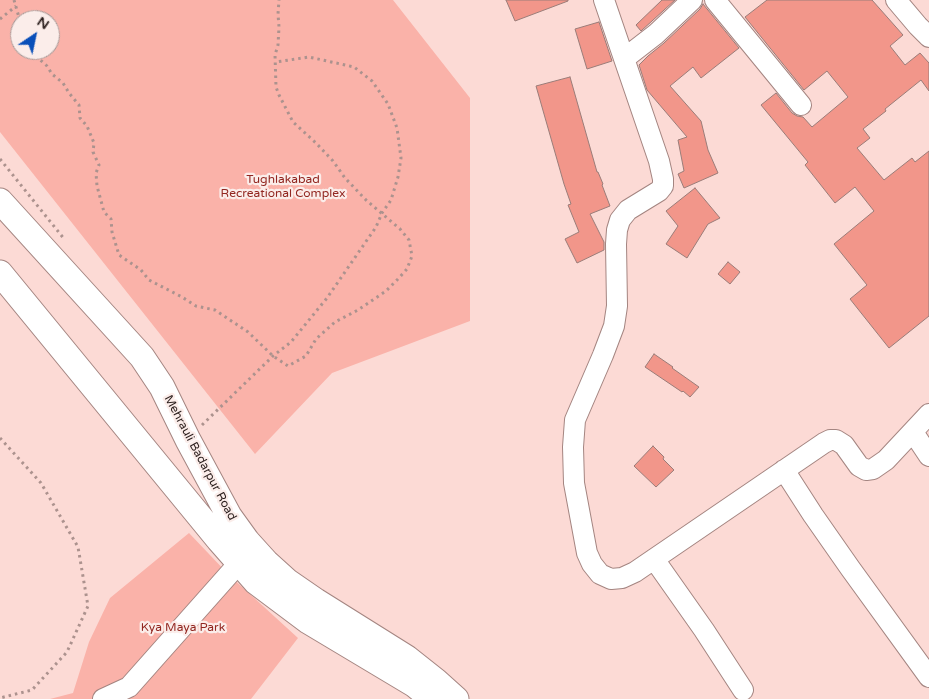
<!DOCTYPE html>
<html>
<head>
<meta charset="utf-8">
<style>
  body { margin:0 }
  #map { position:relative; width:929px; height:699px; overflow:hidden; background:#fcdad5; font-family:"Varela Round",sans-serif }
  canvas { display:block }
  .north { position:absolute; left:10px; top:10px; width:50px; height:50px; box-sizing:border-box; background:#fbedea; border:1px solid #a79a98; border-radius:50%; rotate:34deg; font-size:14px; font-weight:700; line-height:20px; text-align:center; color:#2a1e1c }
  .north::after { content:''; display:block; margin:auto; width:18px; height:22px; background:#094fb9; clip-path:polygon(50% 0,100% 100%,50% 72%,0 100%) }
</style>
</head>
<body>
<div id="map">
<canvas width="929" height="699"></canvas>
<div class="north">N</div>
</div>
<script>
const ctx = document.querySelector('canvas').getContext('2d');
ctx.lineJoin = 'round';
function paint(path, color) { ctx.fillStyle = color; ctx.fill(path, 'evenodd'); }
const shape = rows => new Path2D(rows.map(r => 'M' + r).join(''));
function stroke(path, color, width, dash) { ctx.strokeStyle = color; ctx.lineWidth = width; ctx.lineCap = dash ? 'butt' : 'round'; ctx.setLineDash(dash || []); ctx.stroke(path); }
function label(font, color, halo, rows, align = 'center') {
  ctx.font = font + ' "Varela Round",sans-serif'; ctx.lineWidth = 4.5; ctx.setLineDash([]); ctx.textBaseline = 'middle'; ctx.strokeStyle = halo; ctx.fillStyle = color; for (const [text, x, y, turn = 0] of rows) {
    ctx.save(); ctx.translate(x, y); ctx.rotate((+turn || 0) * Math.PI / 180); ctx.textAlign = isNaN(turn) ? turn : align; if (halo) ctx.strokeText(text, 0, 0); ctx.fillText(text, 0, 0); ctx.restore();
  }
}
paint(shape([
  [0,0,393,0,470,98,470,321,332,373,255,454,0,132],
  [20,20,50,20,50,50,20,50],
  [189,533,229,575,298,638,251,699,50,699,73,693,89,642,110,598]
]), '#fab2a9');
const building = shape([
  [506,0,568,0,568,1,515,21,506,0],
  [662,0,675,0,641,31,636,25,662,0],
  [767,0,872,0,903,35,890,46,905,65,920,53,929,63,929,91,921,80,885,109,886,111,863,129,870,138,857,148,884,180,912,158,915,162,929,151,929,316,889,348,850,299,867,285,834,244,874,211,855,187,835,203,805,165,808,162,761,105,776,93,792,113,797,116,803,117,812,127,848,97,827,71,804,90,745,17,767,0],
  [703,4,739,48,701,78,693,67,670,86,701,121,708,150,718,173,684,188,678,174,684,171,678,140,687,137,647,90,639,65,648,56,664,43,700,9,703,4],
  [599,22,612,61,587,69,575,29,599,22],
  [570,77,597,172,598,172,603,184,602,185,610,206,590,214,604,242,604,250,577,263,565,239,579,232,568,205,571,204,564,184,536,86,570,77],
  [695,188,720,218,708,224,687,258,666,244,678,226,666,211,695,188],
  [728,262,740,272,730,284,718,274,728,262],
  [654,354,673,367,672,368,699,387,690,397,683,391,682,392,645,367,654,354],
  [653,446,664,457,663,459,674,470,656,487,634,466,653,446]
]);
paint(building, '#f2968a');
stroke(building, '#9a7c78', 1);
const minor = shape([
  [604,0,659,161,663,179,663,186,659,191,628,210,620,220,617,230,616,244,617,306,614,326,603,355,575,420,573,447,574,483,587,553,592,564,600,574,611,579,622,578,635,572,824,443,830,440,836,440,844,445,859,466,866,470,873,469,886,460,929,414],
  [715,0,801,105],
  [896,0,918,26,929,37],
  [625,58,656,34,692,0],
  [913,432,929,456],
  [784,470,813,515,850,568,929,677],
  [654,559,704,630,743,690],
  [103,699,129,687,239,563]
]);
const major = shape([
  [0,201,142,357,162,387,188,440,229,516,247,541,266,562,287,581,316,601,407,658,436,681,456,699],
  [0,273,219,540,256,582,308,621,415,685,432,699]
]);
stroke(minor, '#a48581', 22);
stroke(major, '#a48581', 27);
stroke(shape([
  [14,0,20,21],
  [0,19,16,6],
  [33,50,37,57,47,66,52,74,63,83,69,93,79,105,80,118,87,126,94,143,93,152,99,165,96,173,97,186,104,212,111,219,112,232,119,255,141,270,149,280,182,297,196,306,215,310,248,332,273,356,288,366,306,356,316,339,335,322,358,310,386,291,398,279,407,269,412,256,409,240,400,229,366,200,345,178,333,161,316,143,293,122,279,95,276,87,275,55,278,45,279,27,278,14,279,0],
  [0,159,65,240],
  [202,425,273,356,291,342,327,298,376,227,382,213,391,200,398,177,401,158,397,128,388,104,372,81,354,67,309,57,276,62],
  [0,438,41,483,78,547,88,606,67,652,32,690,0,698]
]), '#ac928e', 3, [2.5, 4]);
stroke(minor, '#fff', 20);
stroke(major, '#fff', 25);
label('12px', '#922721', '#fbedea', [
  ["Tughlakabad",283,180],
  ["Recreational Complex",283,194],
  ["Kya Maya Park",183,628]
]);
label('12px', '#2a1e1c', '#fbedea', [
  ["Mehrauli Badarpur Road",200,458,62]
]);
</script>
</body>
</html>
